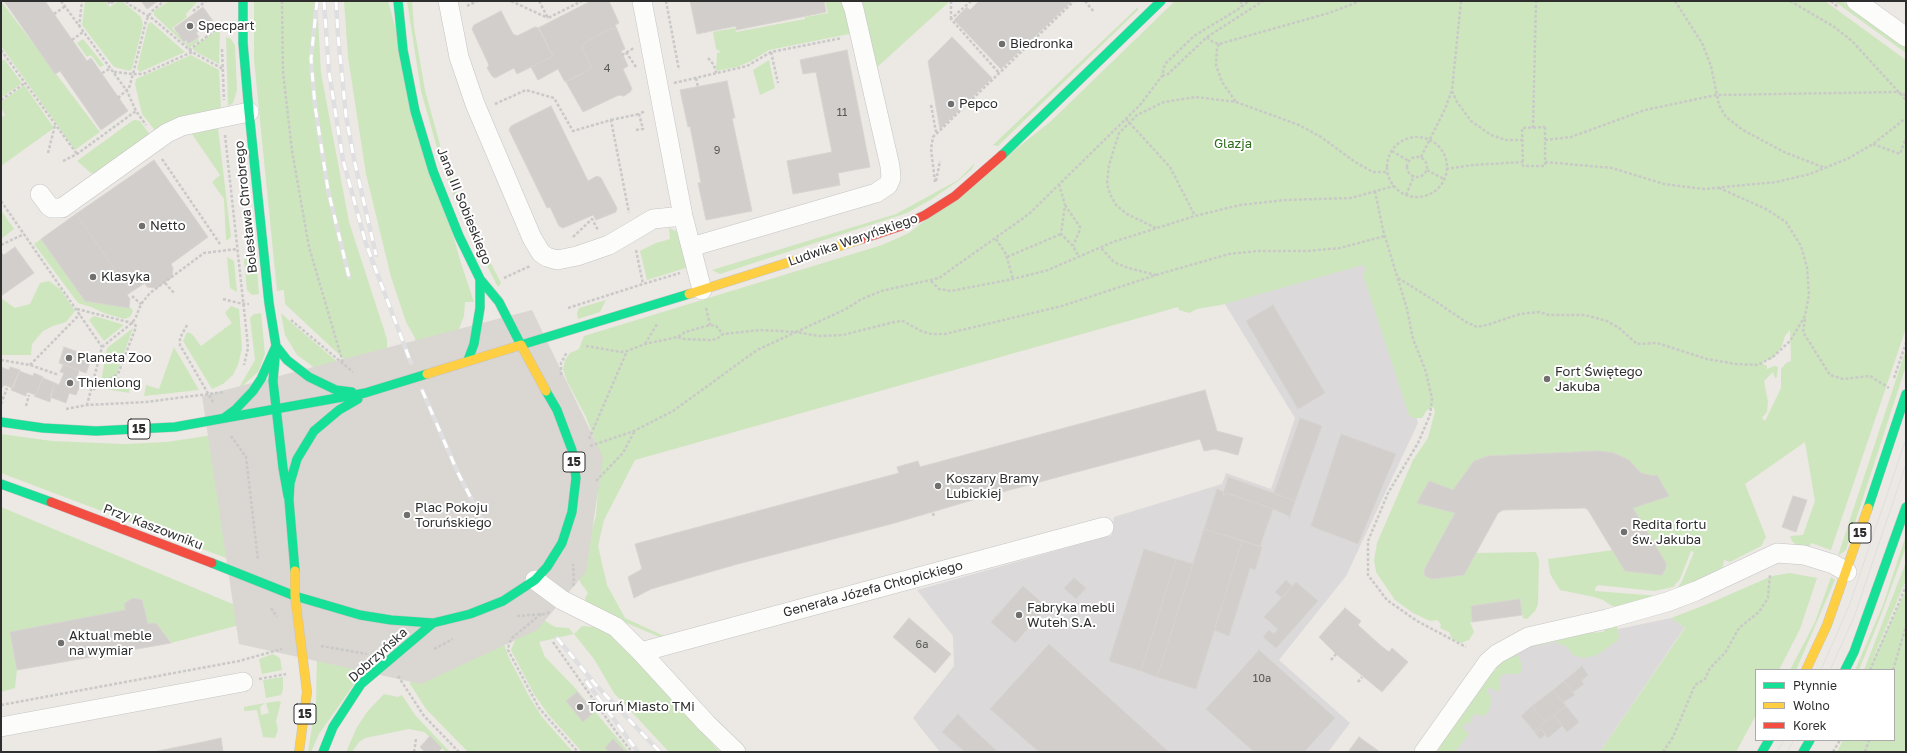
<!DOCTYPE html>
<html>
<head>
<meta charset="utf-8">
<style>
  body { margin:0 }
  #map { position:relative; width:1907px; height:753px; overflow:hidden; background:#ece8e4; font-family:"Golos Text",sans-serif }
  canvas { display:block }
  .frame { position:absolute; inset:0; border:2px solid #2e2e2e; pointer-events:none }
  .legend { position:absolute; left:1755px; top:669px; width:140px; height:72px; box-sizing:border-box; background:#fff; border:1px solid #ababab; margin:0; padding:5px 7px; list-style:none; font-size:12px; color:#2e2e2e }
  .legend li { display:flex; align-items:center; gap:8px; height:20px }
  .legend b { width:20px; border:1px solid #ababab }
</style>
</head>
<body>
<div id="map">
<canvas width="1907" height="753"></canvas>
<div class="frame"></div>
<ul class="legend">
<li><b style="height:5px;background:#16e098"></b>Płynnie</li>
<li><b style="height:5px;background:#ffcf43"></b>Wolno</li>
<li><b style="height:5px;background:#f24e42"></b>Korek</li>
</ul>
</div>
<script>
const ctx = document.querySelector('canvas').getContext('2d');
ctx.lineJoin = 'round';
function paint(path, color) { ctx.fillStyle = color; ctx.fill(path, 'evenodd'); }
const shape = rows => new Path2D(rows.map(r => 'M' + r).join(''));
function stroke(path, color, width, dash) { ctx.strokeStyle = color; ctx.lineWidth = width; ctx.lineCap = dash ? 'butt' : 'round'; ctx.setLineDash(dash || []); ctx.stroke(path); }
function label(font, color, halo, rows, align = 'center') {
  ctx.font = font + ' "Golos Text",sans-serif'; ctx.lineWidth = 4; ctx.setLineDash([]); ctx.textBaseline = 'middle'; ctx.strokeStyle = halo; ctx.fillStyle = color; for (const [text, x, y, turn = 0] of rows) {
    ctx.save(); ctx.translate(x, y); ctx.rotate((+turn || 0) * Math.PI / 180); ctx.textAlign = isNaN(turn) ? turn : align; if (halo) ctx.strokeText(text, 0, 0); ctx.fillText(text, 0, 0); ctx.restore();
  }
}
paint(shape([
  [1371,253,1418,423,1346,576,1279,660,1350,723,1328,752,940,752,913,718,954,666,953,636,917,590,1112,535,1114,517,1222,484,1226,473,1271,489,1295,418,1220,296],
  [1671,618,1685,627,1600,752,1443,752,1508,661,1517,653,1532,645,1556,642]
]), '#dcd9db');
paint(shape([
  [1,1,100,132,75,150,1,46],
  [85,1,105,1,110,7,118,1,122,1,141,17,143,25,132,69,129,71,114,67,82,25],
  [169,1,198,1,186,14,187,17,172,28,188,45,198,38,199,41,189,48,154,15,154,11],
  [254,1,317,1,321,73,349,222,387,339,387,353,347,362,285,304,284,290,277,291,254,60],
  [344,1,388,1,460,260,474,302,465,302,464,316,459,329,419,360,415,338,406,322,391,277,366,174,348,57],
  [407,1,412,1,414,27,425,90,446,167,468,219,501,283,498,287,464,221,443,169,421,91],
  [825,1,846,1,851,32,849,34,769,50,751,61,737,67,716,71,717,53,721,52,716,49,713,32,735,28,736,32,805,19,805,17,828,13],
  [862,1,950,1,874,70],
  [1175,1,1825,1,1906,60,1906,328,1831,550,1811,543,1809,547,1798,547,1792,541,1790,536,1803,535,1815,501,1805,442,1745,484,1766,537,1761,546,1730,562,1724,560,1723,567,1697,584,1622,608,1612,606,1603,600,1594,597,1560,590,1550,574,1548,559,1613,550,1662,575,1666,568,1666,563,1633,508,1669,496,1657,475,1654,476,1641,473,1629,460,1614,453,1488,456,1474,461,1453,490,1418,503,1455,513,1424,570,1425,576,1432,579,1464,575,1476,553,1536,552,1539,560,1538,604,1535,611,1527,619,1523,618,1520,599,1471,606,1472,622,1470,622,1474,632,1469,640,1461,643,1452,639,1449,632,1440,628,1441,624,1437,620,1430,621,1413,613,1395,600,1376,572,1374,560,1377,543,1413,460,1428,438,1435,411,1433,407,1427,410,1422,418,1413,418,1409,415,1363,275,1366,269,1363,265,1221,305,1197,309,1189,313,1179,310,1178,307,635,460,604,520,598,546,607,585,625,618,666,637,662,638,610,616,587,604,585,598,588,593,580,582,579,574,596,516,599,474,594,438,586,417,567,381,563,369,565,360,570,353,579,349,584,336,882,245,909,233,1050,122],
  [1790,330,1791,361,1786,363,1781,369,1781,388,1765,421,1762,418,1767,412,1768,402,1764,381,1773,372,1775,378,1777,377,1778,367,1774,366,1767,369,1767,366,1763,364,1763,360,1772,359,1782,346,1785,336],
  [1691,551,1694,552,1682,581,1677,589,1659,596,1595,591,1595,588,1598,585,1654,591,1673,587,1680,579],
  [1834,1,1842,1,1906,48,1906,53],
  [1138,7,1138,10,998,146,993,145],
  [151,22,185,52,140,72,137,69,148,24],
  [218,30,220,31,219,64,196,52,192,48],
  [226,37,231,39,235,45,237,90,233,103,228,106],
  [83,39,104,65,100,67,91,55,87,57,77,43],
  [191,55,219,70,221,110,157,133,142,114,135,84,136,79],
  [4,59,22,83,1,98,1,62],
  [769,60,775,88,760,95,753,70],
  [23,86,25,86,54,128,1,166,1,118,5,115,1,108,1,102],
  [135,120,140,121,150,135,96,174,91,173,77,161,132,121],
  [218,128,231,237,226,241,224,199,212,182,220,175,192,134],
  [975,163,972,169,958,181,932,199,907,213,720,274,712,270,896,214,958,180],
  [1,210,14,229,1,239],
  [669,228,676,231,680,237,689,267,647,280,640,251,656,243,670,239],
  [41,239,85,301,131,308,133,311,130,317,124,319,104,313,91,307,78,303,34,244],
  [227,257,234,261,237,292,230,288],
  [256,258,259,294,252,295,247,290,244,259],
  [49,281,60,289,75,311,66,322,53,326,43,331,32,344,31,355,1,355,1,298,15,308,30,304,40,283],
  [606,300,600,312,578,319,577,313,579,308],
  [231,306,239,309,242,349,238,365,233,375,223,384,212,389,183,341,187,332,192,334,201,346,232,323,225,313],
  [261,313,265,354,258,372,228,399,240,386,255,360,250,318,254,314],
  [281,313,294,325,353,375,319,371,297,355,285,335],
  [94,316,105,319,124,325,104,341,89,320],
  [133,328,116,376,131,382,129,393,100,388,107,348],
  [174,347,199,390,144,396,146,385,159,389],
  [1906,349,1906,366,1846,550,1838,556],
  [1,434,52,441,124,444,167,442,219,434,250,567,1,473],
  [1,507,56,530,266,618,171,643,156,623,148,624,142,600,133,598,125,603,125,610,10,632,17,670,15,688,1,692],
  [1906,535,1906,547,1880,618,1859,670,1855,670,1883,605],
  [1906,562,1906,580,1871,663,1906,590,1906,752,1837,752,1843,740,1894,740,1894,670,1864,670],
  [1790,573,1817,578,1800,629,1779,670,1756,670,1756,715,1736,752,1600,752,1685,628,1671,618,1710,603,1772,576],
  [1831,577,1835,580,1796,670,1790,670,1815,622],
  [544,620,555,627,569,628,574,634,582,626,595,627,609,634,643,667,720,752,669,752,614,693,594,659,574,634,539,642,545,657,576,689,629,752,582,752,548,714,534,694,511,650,515,640],
  [1617,626,1619,636,1617,641,1597,655,1584,658,1573,655,1567,647,1556,642,1523,649,1587,633,1603,632,1607,628],
  [504,644,509,658,530,698,542,717,573,752,468,752,426,709,410,684,412,672],
  [317,653,369,663,319,734,311,752,308,752,316,702],
  [1517,653,1522,666,1522,672,1517,674,1504,674,1499,677,1499,690,1495,691,1489,687,1487,691,1491,697,1490,709,1484,716,1475,714,1470,720,1472,722,1465,724,1462,727,1469,734,1455,752,1437,752,1455,721,1487,675,1495,671,1499,662],
  [273,654,280,658,282,670,262,674,259,659],
  [283,677,283,690,281,695,266,698,263,680],
  [384,694,398,697,402,695,415,715,450,752,446,752,424,732,409,729,365,738,359,742,352,752,346,752,357,727,367,712],
  [279,701,281,702,276,721,278,730,275,738,263,737,257,710,244,711,244,707,265,703,260,707,261,715,269,713,266,703]
]), '#cee6be');
paint(shape([
  [532,310,603,457,586,572,537,630,421,684,239,644,202,396]
]), '#dad6d2');
const building = shape([
  [4,1,45,1,87,61,91,58,128,111,101,130,60,71,55,74,4,1],
  [141,1,158,1,147,9,141,1],
  [591,1,609,1,619,23,615,25,617,29,612,28,584,43,582,48,591,66,589,70,565,82,558,69,538,80,531,67,553,56,538,28,591,1],
  [690,1,824,1,826,12,736,30,736,26,697,34,690,1],
  [979,1,1072,1,1001,69,954,20,967,7,970,10,979,1],
  [203,7,213,21,196,33,199,37,188,44,186,40,184,42,174,28,203,7],
  [501,11,513,34,517,36,535,27,539,28,553,56,517,74,514,68,495,78,492,76,487,68,489,65,472,29,474,25,501,11],
  [612,28,617,29,625,49,621,51,628,66,623,69,632,89,630,92,624,96,619,95,583,112,566,82,589,70,591,66,582,48,584,43,612,28],
  [952,37,992,78,940,129,928,61,952,37],
  [847,50,870,167,838,173,840,185,793,194,787,161,832,152,816,72,803,74,800,60,847,50],
  [727,81,735,118,732,118,752,211,706,220,698,183,701,183,690,126,688,127,680,90,727,81],
  [551,106,588,181,597,176,601,178,617,208,616,212,596,220,593,215,563,228,559,226,550,207,547,208,509,130,511,126,551,106],
  [154,160,208,237,171,264,173,268,172,277,157,288,147,287,145,283,131,292,76,214,154,160],
  [76,214,131,292,127,295,130,299,129,308,85,301,41,239,76,214],
  [15,247,34,273,1,296,1,257,15,247],
  [1273,305,1325,393,1298,409,1246,321,1273,305],
  [64,347,92,357,86,373,59,363,64,347],
  [63,365,79,370,77,378,82,380,76,395,69,393,66,403,50,397,55,383,59,385,64,373,60,372,63,365],
  [1,367,9,370,10,367,20,370,13,388,4,385,1,389,1,367],
  [19,371,33,376,34,373,43,377,36,395,27,392,26,396,11,390,19,371],
  [43,378,55,383,50,402,34,396,36,395,43,378],
  [1205,390,1217,431,1243,438,1238,455,1215,449,1204,451,1200,439,976,499,891,524,734,565,651,589,634,598,628,577,642,569,635,544,899,473,897,467,918,461,920,467,1205,390],
  [1300,418,1322,426,1295,501,1274,493,1300,418],
  [1341,434,1396,454,1358,544,1311,526,1341,434],
  [1599,451,1614,453,1629,460,1641,473,1654,476,1657,475,1669,496,1633,508,1666,563,1666,568,1662,575,1625,571,1588,510,1585,508,1503,510,1498,513,1464,575,1432,579,1425,576,1424,570,1455,513,1417,503,1429,481,1453,490,1474,461,1488,456,1599,451],
  [1228,477,1295,501,1289,519,1289,516,1273,509,1226,493,1225,496,1223,495,1228,477],
  [1217,489,1224,492,1223,495,1225,496,1226,493,1273,509,1260,546,1204,529,1217,489],
  [1793,496,1807,500,1796,532,1782,527,1793,496],
  [1204,529,1242,541,1196,689,1157,677,1204,529],
  [1242,541,1262,547,1255,570,1250,568,1229,636,1214,630,1242,541],
  [1144,549,1176,559,1141,671,1109,661,1144,549],
  [1176,559,1193,564,1157,677,1141,671,1176,559],
  [1074,578,1086,588,1076,599,1064,588,1074,578],
  [1286,580,1292,586,1282,598,1275,592,1286,580],
  [1296,582,1318,601,1276,648,1263,637,1269,630,1274,634,1278,629,1264,617,1296,582],
  [1023,586,1047,607,1015,643,991,622,1023,586],
  [133,598,142,600,148,624,156,623,171,643,17,670,10,632,125,610,125,603,133,598],
  [1520,599,1522,615,1472,622,1471,606,1520,599],
  [1345,608,1361,621,1358,625,1380,645,1389,652,1392,648,1408,662,1382,692,1336,654,1319,637,1345,608],
  [909,618,951,654,935,673,893,637,909,618],
  [1049,644,1169,752,1039,752,990,709,1049,644],
  [1259,650,1335,718,1304,752,1254,752,1206,709,1259,650],
  [1582,666,1588,675,1581,681,1584,684,1573,692,1564,681,1582,666],
  [1564,681,1575,695,1563,702,1553,690,1564,681],
  [1553,690,1566,706,1545,722,1532,706,1553,690],
  [577,692,594,712,583,722,566,701,577,692],
  [1532,706,1545,722,1534,731,1521,716,1532,706],
  [1566,706,1579,722,1567,732,1554,715,1566,706],
  [958,714,973,729,998,752,965,752,942,732,958,714],
  [1554,715,1562,726,1548,738,1541,729,1535,733,1534,731,1554,715],
  [1541,729,1546,734,1540,739,1535,733,1541,729],
  [430,736,442,748,438,752,425,752,420,747,430,736],
  [1359,737,1380,752,1348,752,1359,737],
  [221,738,223,752,153,752,203,742,221,738],
  [613,739,626,752,609,752,605,748,613,739]
]);
paint(building, '#d1cecb');
stroke(building, '#d7d4d0', 1);
const street = shape([
  [448,1,459,57,475,104,532,238,541,253,547,257,557,260,577,256,609,245,653,219,683,216],
  [642,1,683,216,702,290],
  [1856,1,1906,37],
  [40,194,49,206,52,208,62,208,167,133,182,126,249,112],
  [691,247,876,193,888,185,891,178,890,166,854,9,851,1],
  [535,580,562,600,616,627,641,652,707,724,736,752],
  [641,652,1104,527],
  [1,727,243,682],
  [1424,752,1488,662,1497,654,1528,637,1607,619,1667,602,1696,591,1777,553,1804,555,1833,564,1847,572]
]);
const fast = shape([
  [243,1,243,43,249,112,269,303,276,346,273,381,283,468,288,496],
  [398,1,403,50,415,111,433,171,459,236,480,279,499,302,521,345,689,294],
  [1002,155,1161,1],
  [468,360,474,344,480,308,480,279],
  [224,418,235,410,253,391,261,379,276,346,287,360,309,377,336,390,352,392],
  [1,422,43,428,96,431,175,427,365,393,427,374],
  [1,484,51,502],
  [1868,508,1906,394],
  [212,563,295,596,360,615,391,620,433,623,470,614,503,601,535,580,547,567,562,543,572,512,576,478,572,450,557,410,546,391],
  [295,571,289,500,290,483,297,459,314,431,339,410,358,399],
  [1845,670,1854,652,1906,507],
  [323,752,333,727,361,684,433,623],
  [1762,752,1769,740],
  [1803,752,1810,740]
]);
const slow = shape([
  [689,294,862,239],
  [427,374,521,345,546,391],
  [295,571,295,596,307,692,299,752],
  [1806,670,1827,625,1868,508]
]);
const jam = shape([
  [862,239,901,226,925,215,955,196,1002,155],
  [51,502,212,563]
]);
stroke(street, '#c5c4c5', 20);
stroke(fast, '#c5c4c5', 10);
stroke(slow, '#c5c4c5', 10);
stroke(jam, '#c5c4c5', 10);
stroke(shape([
  [61,1,127,91,136,111,146,125],
  [108,1,110,4,114,1],
  [126,1,130,5,153,19,192,52,223,69],
  [282,1,283,72,292,151,309,247,343,363],
  [511,1,548,18],
  [539,1,548,18,582,1],
  [666,1,679,70],
  [971,1,951,19,999,73],
  [1085,1,1094,12],
  [1241,1,1241,7],
  [1675,1,1702,43,1711,66,1719,105,1726,117,1743,130,1784,152,1825,168],
  [1790,1,1833,26,1852,41,1906,100],
  [1831,1,1838,7],
  [467,6,477,1],
  [193,11,206,1],
  [54,14,64,7],
  [951,19,951,1],
  [79,27,82,1],
  [1207,37,1213,42,1219,44,1329,13,1353,4,1359,1],
  [72,40,83,32],
  [1219,44,1217,48,1216,65,1222,82,1236,102],
  [222,49,224,100],
  [1,50,77,154],
  [189,50,222,25],
  [626,52,636,67],
  [771,52,778,83],
  [622,55,634,48],
  [708,58,714,65,716,73],
  [114,72,133,74,146,21,151,12,164,1],
  [102,73,111,68],
  [1162,76,1168,74,1207,37,1263,1],
  [696,78,698,87],
  [674,83,747,66,771,52,842,38],
  [1452,91,1457,102,1471,121,1491,135,1506,140,1523,140],
  [118,98,129,88,133,74,143,74,192,52],
  [1,100,25,83],
  [495,104,526,90,554,98,573,131,611,120,629,213],
  [931,105,936,132],
  [1126,119,1170,167,1195,216],
  [611,120,639,114],
  [1545,127,1545,166,1523,166,1522,128,1545,127],
  [1533,128,1536,1],
  [636,130,643,129,639,114,645,111],
  [225,135,247,337,248,348,244,365],
  '1387 167a30 30 0 1 1 60 0a30 30 0 1 1-60 0Z',
  [1545,140,1571,137,1645,110,1716,95,1897,92,1906,95],
  [1873,144,1900,154,1906,138],
  [1392,151,1409,161],
  [48,153,55,125],
  '1407 167a10 10 0 1 1 20 0a10 10 0 1 1-20 0Z',
  [1421,157,1445,109,1452,90,1461,1],
  [162,159,220,244],
  [63,161,77,154,136,111],
  [1545,162,1612,168,1664,184,1704,189,1776,182,1810,174,1849,158,1873,144,1906,118],
  [1446,169,1473,165,1523,162],
  [1427,170,1444,179],
  [936,181,940,161],
  [935,182,931,149,933,137,1074,1],
  [1059,184,1065,205,1061,234,1073,246,1079,257],
  [1375,191,1383,230,1407,309,1413,339,1425,369,1432,398,1430,415,1418,443,1388,493,1368,541,1368,575,1387,600,1417,621,1466,647],
  [1406,195,1414,176],
  [1,201,102,347,87,405],
  [1065,205,1080,227,1079,232,1073,246],
  [1156,228,1127,214,1116,205,1110,194,1107,184,1109,165,1119,133,1137,115,1164,102,1196,97,1236,102,1299,125,1321,137,1355,162,1373,172,1387,172],
  [573,237,592,219,598,230],
  [996,239,1006,254,1013,279],
  [1,245,24,234],
  [636,250,643,284],
  [1,254,3,256],
  [1007,257,1061,234],
  [1156,275,1229,254,1257,251,1307,251,1340,248,1385,236],
  [504,278,530,266],
  [1398,278,1435,301,1466,322,1477,327,1487,325,1520,314,1539,312,1549,315,1585,315,1607,321,1619,328,1637,344,1657,343,1707,359,1736,364,1758,365,1774,356,1790,341,1805,316,1809,295,1807,267,1801,246,1786,222,1766,209,1719,188],
  [931,281,939,289,951,291,1013,279,1048,270,1113,242,1195,216,1240,205,1285,200,1351,198,1394,186],
  [165,283,174,293],
  [132,296,141,304],
  [223,299,243,304,249,304],
  [568,308,643,284,680,273],
  [706,308,710,325],
  [77,309,132,323,135,324,136,327,118,374,91,391],
  [1805,319,1803,332,1830,375,1843,379,1870,376,1889,388],
  [291,320,353,372],
  [187,325,180,338,180,345,213,402],
  [678,337,684,339,710,340,717,339,723,334,761,330,796,332,846,309,860,300,881,291,939,278,1029,214,1140,105,1162,76,1165,64,1194,36,1237,10,1249,1],
  [645,344,657,324],
  [586,346,621,352,627,351,645,344,678,337,685,332,710,325,716,326,723,334],
  [102,347,132,323,136,317,141,304,150,293,204,253,237,249],
  [1,360,30,365,59,375],
  [30,365,80,314],
  [561,375,561,363,567,352],
  [1894,378,1906,343],
  [1,404,7,388],
  [26,406,29,395],
  [66,409,87,405,146,402,224,392],
  [231,436,246,457,258,560],
  [589,439,627,351],
  [590,446,634,431,673,411,757,350,796,332,819,336,843,335,894,322,903,321,921,331,931,334,945,334,1062,306,1156,275,1128,268,1114,262,1101,248],
  [596,481,623,453,634,432],
  [933,513,934,517],
  [573,586,574,582,573,564],
  [271,608,277,617],
  [541,614,512,638,509,644,508,650,539,708,578,752],
  [517,616,545,614,550,612],
  [553,642,617,733,632,752],
  [321,646,367,654],
  [434,649,453,639],
  [1331,660,1336,654],
  [1870,670,1906,586],
  [1893,670,1906,626],
  [398,676,424,716,459,752],
  [259,679,286,674],
  [1358,682,1362,677],
  [1,705,239,661,282,649],
  [414,752,416,739],
  [1663,752,1673,737,1695,685,1705,679,1710,668,1725,653,1739,628,1759,612,1768,598,1770,575],
  [1833,752,1840,740],
  [1865,752,1869,740]
]), '#c9c9c8', 2.5, [3, 2]);
stroke(street, '#fcfcfb', 19);
stroke(fast, '#16e098', 9);
stroke(slow, '#ffcf43', 9);
stroke(jam, '#f24e42', 9);
stroke(shape([
  [1821,670,1849,606,1906,439],
  [1830,670,1854,617,1906,464],
  [1777,752,1784,740],
  [1787,752,1794,740]
]), '#dfdfe1', 1);
const rail = shape([
  [317,1,311,59,315,106,328,190,349,277],
  [324,1,329,72,343,160,366,244,411,363],
  [336,1,338,35,346,116,354,159,376,255],
  [422,390,458,473,485,525],
  [557,638,595,684,660,752],
  [586,681,638,752]
]);
stroke(rail, '#dfdfe1', 4.5);
stroke(rail, '#fff', 3, [9]);
for (const [x, y, r, color] of [
  [190,26,4,"#706f6e"],
  [1002,44,4,"#706f6e"],
  [951,104,4,"#706f6e"],
  [142,226,4,"#706f6e"],
  [93,277,4,"#706f6e"],
  [69,358,4,"#706f6e"],
  [1547,379,4,"#706f6e"],
  [70,383,4,"#706f6e"],
  [938,486,4,"#706f6e"],
  [407,515,4,"#706f6e"],
  [1624,532,4,"#706f6e"],
  [1019,615,4,"#706f6e"],
  [61,643,4,"#706f6e"],
  [580,707,4,"#706f6e"]
]) { const dot = new Path2D(); dot.arc(x, y, r, 0, 2 * Math.PI); ctx.fillStyle = color; ctx.fill(dot); stroke(dot, '#fff', 1.5); }
label('11px', '#585857', null, [
  ["4",607,69],
  ["11",842,113],
  ["9",717,151],
  ["6a",922,645],
  ["10a",1262,679]
]);
for (const [x, y, w] of [
  [139,429,22],
  [574,462,22],
  [1860,533,22],
  [305,714,22]
]) { const box = new Path2D(); box.roundRect(x - w / 2, y - 10, w, 20, 3); ctx.fillStyle = '#fff'; ctx.fill(box); stroke(box, '#2e2e2e', 1); }
label('bold 12px', '#2e2e2e', null, [
  ["15",139,429],
  ["15",574,462],
  ["15",1860,533],
  ["15",305,714]
]);
label('13px', '#2e2e2e', '#fff', [
  ["Specpart",198,26],
  ["Biedronka",1010,44],
  ["Pepco",959,104],
  ["Netto",150,226],
  ["Klasyka",101,277],
  ["Planeta Zoo",77,358],
  ["Fort Świętego",1555,372],
  ["Jakuba",1555,387],
  ["Thienlong",78,383],
  ["Koszary Bramy",946,479],
  ["Lubickiej",946,494],
  ["Plac Pokoju",415,508],
  ["Toruńskiego",415,523],
  ["Redita fortu",1632,525],
  ["św. Jakuba",1632,540],
  ["Fabryka mebli",1027,608],
  ["Wuteh S.A.",1027,623],
  ["Aktual meble",69,636],
  ["na wymiar",69,651],
  ["Toruń Miasto TMi",588,707]
], 'left');
label('13px', '#2c6e1b', '#fff', [
  ["Glazja",1233,144]
]);
label('13px', '#2e2e2e', '#fff', [
  ["Jana III Sobieskiego",464,206,68],
  ["Bolesława Chrobrego",246,207,-96],
  ["Ludwika Waryńskiego",853,240,-19],
  ["Przy Kaszowniku",153,527,21],
  ["Generała Józefa Chłopickiego",873,589,-15],
  ["Dobrzyńska",378,655,-42]
]);
</script>
</body>
</html>
